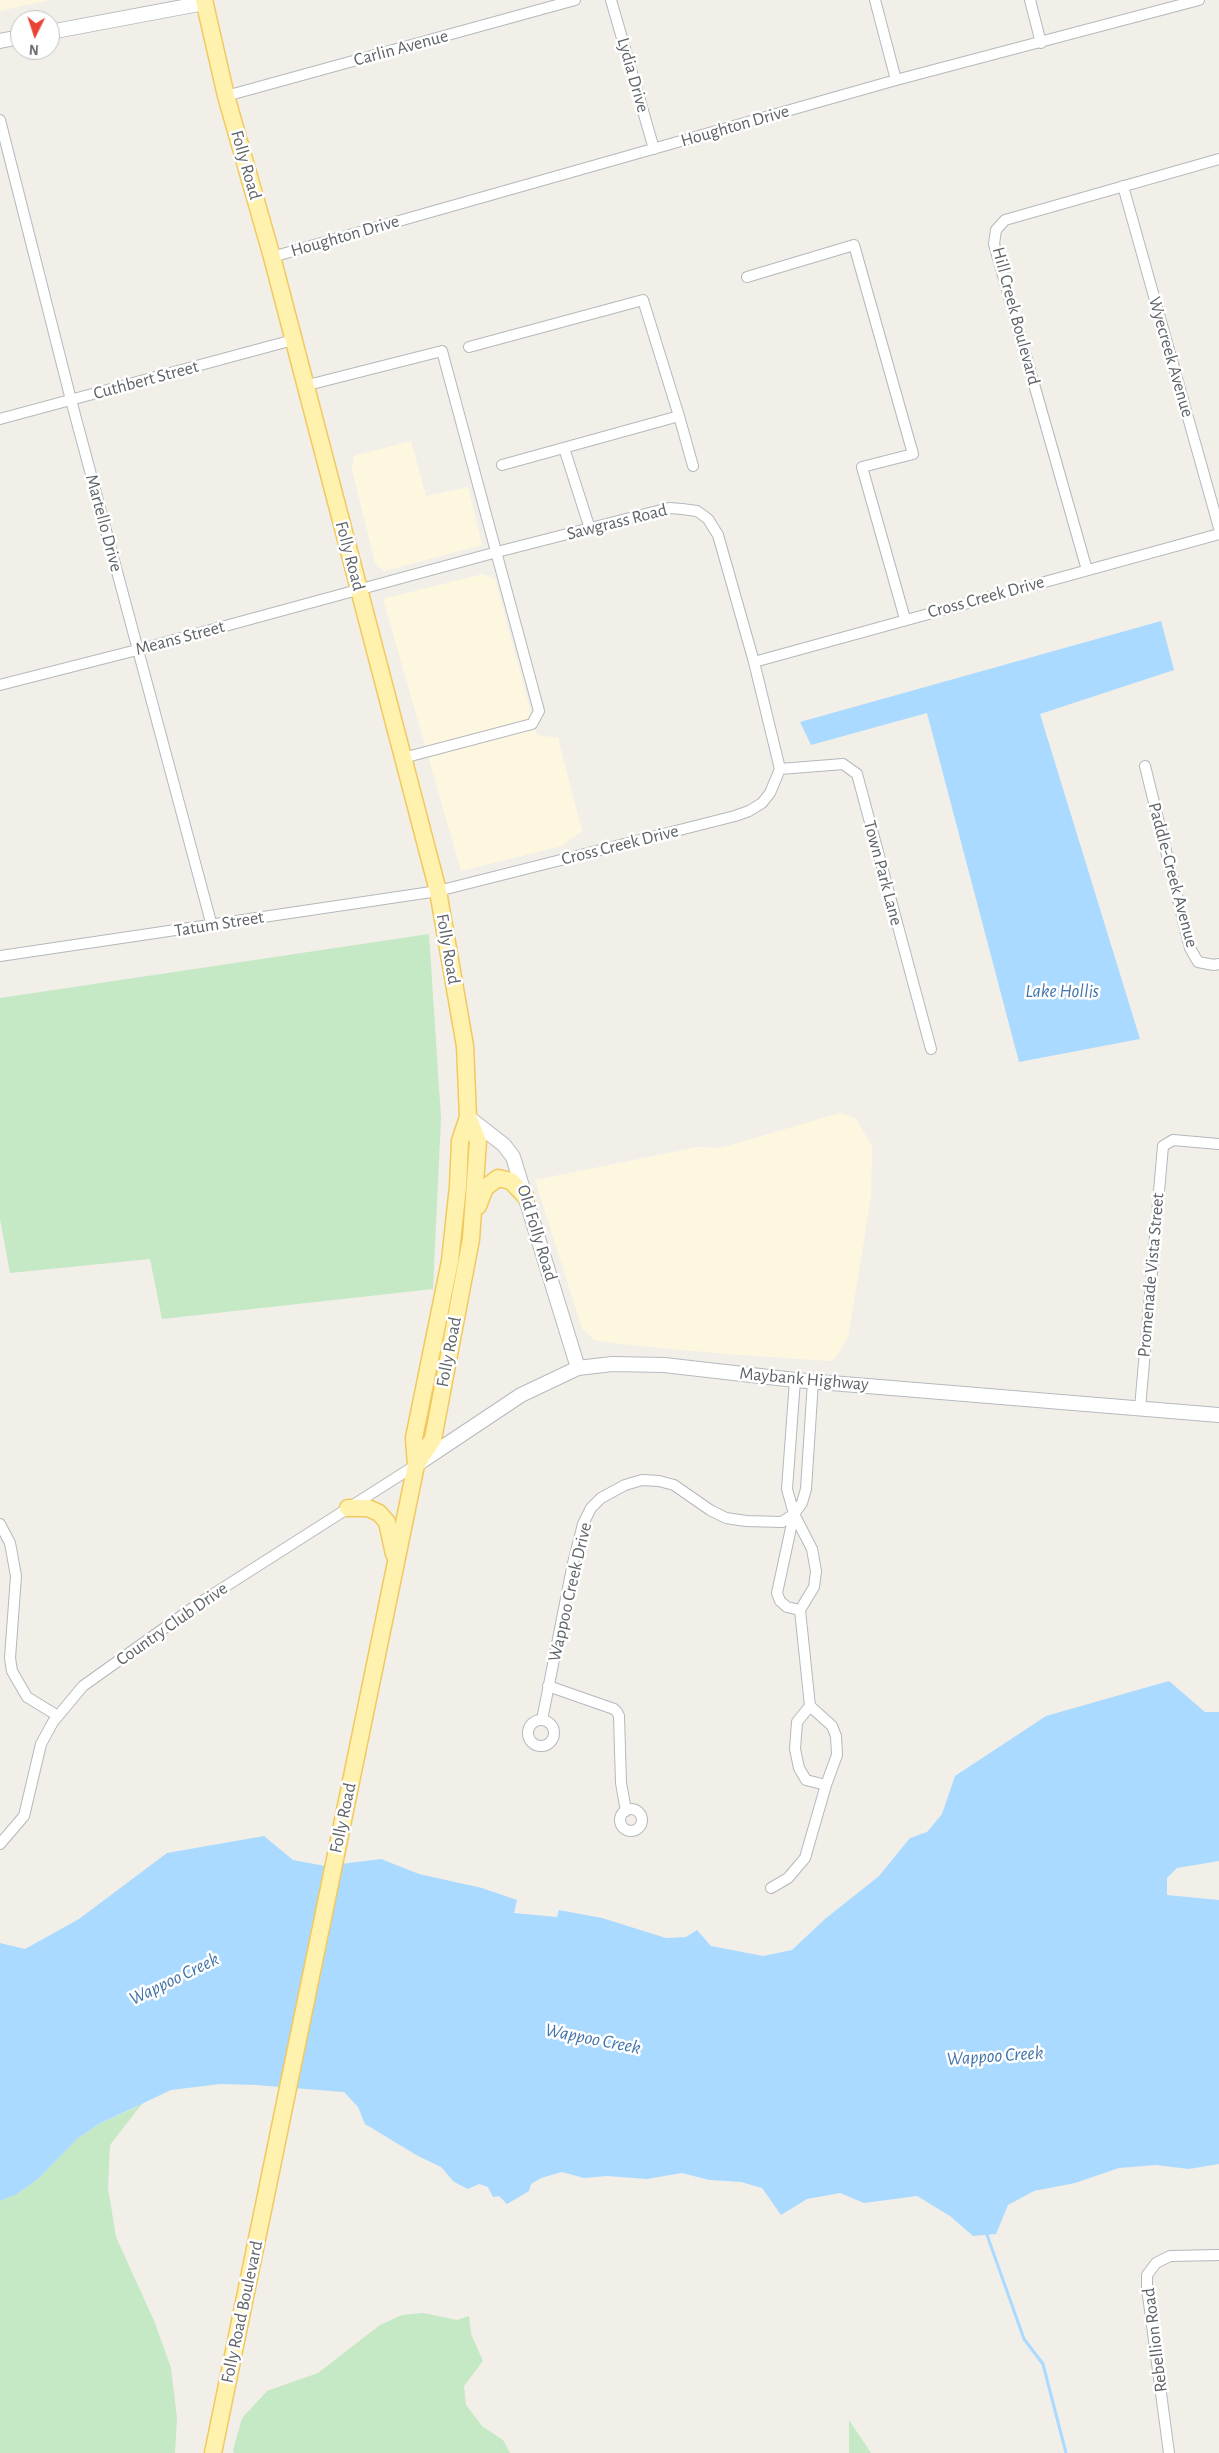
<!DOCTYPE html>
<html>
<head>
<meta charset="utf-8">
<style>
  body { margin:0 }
  #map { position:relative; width:1219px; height:2453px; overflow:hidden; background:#f1efe8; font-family:"Alegreya Sans",sans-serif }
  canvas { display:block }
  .north { position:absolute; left:10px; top:10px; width:50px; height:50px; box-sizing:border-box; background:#fff; border:1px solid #bfc1c3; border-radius:50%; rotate:184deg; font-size:14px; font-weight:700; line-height:20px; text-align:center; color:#5f6368 }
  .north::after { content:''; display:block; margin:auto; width:18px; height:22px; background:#ea4335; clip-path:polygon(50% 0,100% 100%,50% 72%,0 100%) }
</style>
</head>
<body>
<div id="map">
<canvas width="1219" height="2453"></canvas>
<div class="north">N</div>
</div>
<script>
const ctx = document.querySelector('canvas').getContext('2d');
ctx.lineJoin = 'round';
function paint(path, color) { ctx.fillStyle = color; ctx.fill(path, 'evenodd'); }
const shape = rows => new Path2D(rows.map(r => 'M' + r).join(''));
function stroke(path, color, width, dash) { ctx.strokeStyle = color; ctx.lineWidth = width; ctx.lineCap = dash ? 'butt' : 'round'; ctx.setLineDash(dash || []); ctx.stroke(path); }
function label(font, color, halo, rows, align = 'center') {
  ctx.font = font + ' "Alegreya Sans",sans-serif'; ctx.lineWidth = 5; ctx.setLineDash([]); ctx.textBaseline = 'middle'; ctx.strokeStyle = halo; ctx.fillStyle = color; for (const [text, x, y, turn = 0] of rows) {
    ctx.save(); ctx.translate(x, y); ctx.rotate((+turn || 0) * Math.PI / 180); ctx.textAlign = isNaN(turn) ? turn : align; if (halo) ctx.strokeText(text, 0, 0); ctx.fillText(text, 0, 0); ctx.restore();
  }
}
paint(shape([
  [0,0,49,0,0,11],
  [411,441,426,496,468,487,482,545,384,571,375,563,352,470,354,456],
  [483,574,495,579,537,735,558,738,582,831,562,846,461,871,383,599],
  [840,1113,855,1118,872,1146,871,1197,848,1338,834,1359,830,1361,726,1354,620,1344,594,1340,582,1328,535,1180,698,1147,720,1148]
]), '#fef7e0');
paint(shape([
  [429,934,441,1118,433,1289,162,1319,150,1259,10,1273,0,1219,0,998],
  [145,2100,110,2145,108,2188,116,2237,155,2323,171,2368,177,2418,175,2453,0,2453,0,2201,17,2194,38,2179,78,2138,99,2124,136,2107],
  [423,2313,457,2320,469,2316,471,2334,483,2361,464,2386,466,2405,482,2426,503,2440,510,2453,234,2453,233,2450,242,2418,267,2391,318,2373,380,2325,402,2315],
  [849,2420,871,2453,849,2453]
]), '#c5e8c5');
paint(shape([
  [1161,621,1174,670,1040,714,1140,1039,1019,1062,927,713,811,745,800,722],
  [1169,1681,1205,1712,1219,1712,1219,1861,1177,1868,1167,1878,1167,1895,1219,1900,1219,2164,1189,2169,1156,2165,1119,2168,1075,2183,1034,2191,1008,2205,996,2234,973,2236,950,2216,917,2196,864,2203,840,2193,807,2199,781,2215,762,2188,741,2182,709,2180,682,2173,647,2179,607,2176,584,2178,562,2172,541,2178,531,2184,529,2191,507,2204,499,2196,493,2197,488,2187,479,2184,468,2189,454,2182,441,2167,418,2156,365,2124,358,2107,344,2092,256,2085,220,2084,171,2090,99,2124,78,2138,38,2179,17,2194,0,2201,0,1943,25,1949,79,1919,167,1853,264,1836,293,1860,325,1866,381,1859,419,1874,482,1888,517,1900,514,1913,557,1917,559,1910,602,1918,666,1938,686,1937,697,1930,711,1946,763,1956,792,1950,825,1919,879,1876,910,1838,927,1832,942,1814,955,1776,1046,1716]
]), '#aadaff');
stroke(shape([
  [987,2235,1024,2339,1043,2364,1066,2453]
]), '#aadaff', 3);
const street = shape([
  [611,0,654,149],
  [875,0,896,80],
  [1030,0,1041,43],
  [226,96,575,0],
  [0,120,71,400,212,926],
  [1123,186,1219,528],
  [272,257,896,80,1199,0],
  [747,277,854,245,913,454,862,467,905,619],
  [469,347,643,300,679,416,502,465],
  [304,386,442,351,539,711,532,724,403,758],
  [679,416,693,466],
  [0,419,293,340],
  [564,448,590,529],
  [1087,570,994,244,996,230,1005,220,1219,159],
  [754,662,1219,534],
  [0,685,137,650,497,552,669,508,682,509,697,511,708,519,718,535,754,662,780,769],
  [1145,766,1190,948,1198,962,1214,965,1219,964],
  [780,769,843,764,857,774,931,1049],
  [0,956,438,891,735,816,749,811,762,803,770,793,780,769],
  [795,1380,787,1489,794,1514,802,1503,806,1489,813,1381],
  [1140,1408,1163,1146,1173,1140,1219,1144],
  [794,1514,812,1549,816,1571,814,1587,800,1610,787,1607,780,1601,777,1593,794,1514],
  [0,1524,10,1543,16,1576,10,1658,12,1671,27,1697,58,1716],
  [800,1610,810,1706,832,1726,836,1736,837,1755,826,1785,806,1780,799,1768,795,1749,797,1722,810,1706],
  [548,1686,614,1709,617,1712,619,1716,621,1783,626,1811],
  '528 1733a13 13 0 1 1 26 0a13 13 0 1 1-26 0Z',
  [542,1720,573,1563,583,1524,591,1508,601,1498,625,1485,642,1480,659,1481,674,1485,710,1510,726,1518,746,1521,782,1522,794,1514],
  '620 1820a11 11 0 1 1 22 0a11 11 0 1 1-22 0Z',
  [0,1844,24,1816,41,1744,53,1722,83,1686,201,1602,416,1465],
  [771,1888,788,1878,805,1858,826,1785],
  [1169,2453,1147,2288,1147,2275,1156,2263,1170,2256,1219,2255]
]);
const secondary = shape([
  [50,32,204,3],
  [0,41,20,37],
  [468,1117,504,1145,513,1157,578,1368],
  [419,1463,521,1395,578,1368,612,1364,664,1365,795,1380,1219,1415]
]);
const primary = shape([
  [204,0,226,96,272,257,438,891,465,1046,468,1117,460,1141,458,1186,450,1261,414,1438,416,1465,213,2453],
  [478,1206,485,1188,498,1178,511,1181,526,1197],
  [416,1465,433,1439,471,1239,478,1141,468,1117],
  [348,1508,368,1508,379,1513,387,1522,394,1554]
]);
stroke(street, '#b5b8bc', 12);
stroke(secondary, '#b6babf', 16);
stroke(primary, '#f2c960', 19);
stroke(street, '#fff', 10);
stroke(secondary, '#fff', 14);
stroke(primary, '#fff2af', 16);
label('18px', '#5f6368', '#fff', [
  ["Carlin Avenue",401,48,-15],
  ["Lydia Drive",633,75,74],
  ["Houghton Drive",735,126,-16],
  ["Folly Road",246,165,74],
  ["Houghton Drive",345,236,-16],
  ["Hill Creek Boulevard",1016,316,75],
  ["Wyecreek Avenue",1171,357,74],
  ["Cuthbert Street",146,380,-15],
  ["Sawgrass Road",617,522,-14],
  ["Martello Drive",104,523,75],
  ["Folly Road",350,556,75],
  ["Cross Creek Drive",986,597,-15],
  ["Means Street",180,638,-15],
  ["Cross Creek Drive",620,845,-14],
  ["Town Park Lane",883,873,75],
  ["Paddle-Creek Avenue",1173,875,75],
  ["Tatum Street",219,924,-9],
  ["Folly Road",448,949,80],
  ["Old Folly Road",537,1233,73],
  ["Promenade Vista Street",1151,1275,-85],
  ["Folly Road",449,1352,-79],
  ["Maybank Highway",804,1379,5],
  ["Wappoo Creek Drive",570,1592,-77],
  ["Country Club Drive",172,1624,-35],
  ["Folly Road",343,1818,-78],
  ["Folly Road Boulevard",242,2312,-78],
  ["Rebellion Road",1155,2340,-97]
]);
label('italic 19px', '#4174aa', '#fff', [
  ["Lake Hollis",1062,991],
  ["Wappoo Creek",174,1979,-26],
  ["Wappoo Creek",593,2039,11],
  ["Wappoo Creek",995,2056,-4]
]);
</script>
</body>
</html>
